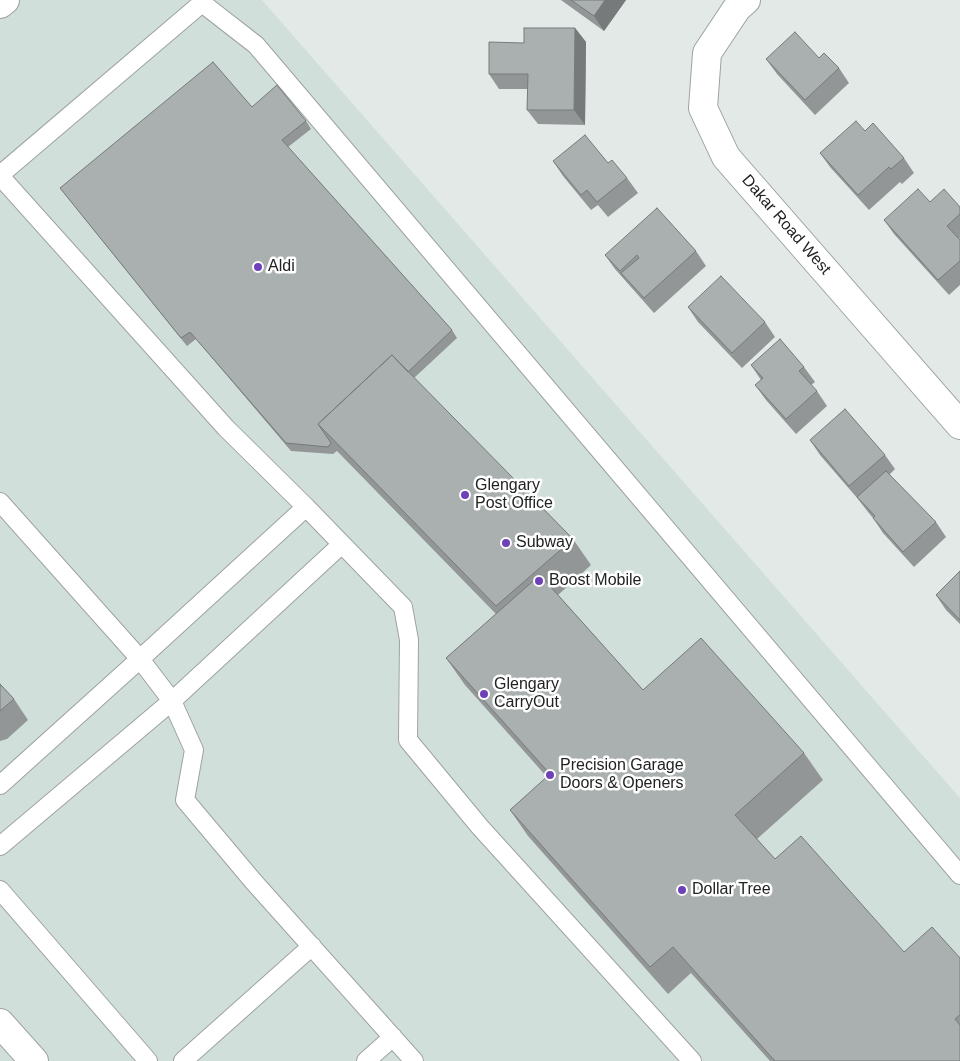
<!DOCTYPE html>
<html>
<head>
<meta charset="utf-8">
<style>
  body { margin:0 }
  canvas { display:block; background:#e3e9e7 }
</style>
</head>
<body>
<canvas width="960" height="1061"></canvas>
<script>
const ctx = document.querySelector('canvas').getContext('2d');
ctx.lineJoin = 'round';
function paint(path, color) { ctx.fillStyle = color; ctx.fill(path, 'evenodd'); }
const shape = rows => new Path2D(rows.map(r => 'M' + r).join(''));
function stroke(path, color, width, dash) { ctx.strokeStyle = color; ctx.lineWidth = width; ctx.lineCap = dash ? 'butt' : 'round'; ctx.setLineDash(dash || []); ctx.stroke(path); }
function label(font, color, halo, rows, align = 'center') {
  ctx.font = font + ' Arial,sans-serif'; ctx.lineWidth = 5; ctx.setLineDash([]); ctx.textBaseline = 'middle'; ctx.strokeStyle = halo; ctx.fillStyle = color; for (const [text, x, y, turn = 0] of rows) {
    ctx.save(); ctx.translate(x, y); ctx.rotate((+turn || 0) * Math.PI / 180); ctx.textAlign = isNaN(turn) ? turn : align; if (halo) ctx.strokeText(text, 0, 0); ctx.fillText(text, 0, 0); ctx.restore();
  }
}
paint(shape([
  [12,0,262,0,960,798,960,1061,0,1061,0,9]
]), '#d1dfda');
const lane = shape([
  [0,175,202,3,256,45,960,875],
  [0,176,226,428,306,507],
  [0,502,140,659,0,785],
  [0,846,172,701,342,544],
  [0,890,148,1061],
  [183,1061,312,946],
  [366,1061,393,1037],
  [414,1061,253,881,185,800,194,750,172,701,140,659,306,507,403,607,409,640,408,740,480,827,692,1061]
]);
const street = shape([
  [746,0,737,8,707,53,703,108,726,157,960,425]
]);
const secondary = shape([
  [0,4,5,0]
]);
const primary = shape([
  [0,1023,34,1061]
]);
stroke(lane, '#9da3a0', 20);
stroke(street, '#9da3a0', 30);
stroke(secondary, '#9da3a0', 30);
stroke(primary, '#9da3a0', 30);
stroke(lane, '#fff', 18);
stroke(street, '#fff', 28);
stroke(secondary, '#fff', 28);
stroke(primary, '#fff', 28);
paint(shape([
  [561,0,626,0,604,31],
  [575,28,586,42,585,125,538,124,527,110,528,89,499,89,489,74,524,43],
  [819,58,839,68,849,83,815,115,777,74,766,59],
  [252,107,306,121,311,129,288,147,452,330,457,338,414,378,573,539,591,565,558,595,643,690,804,753,823,780,757,839,775,859,904,952,960,958,960,1061,770,1061,691,973,668,994,528,836,510,810,547,777,465,685,446,658,496,614,337,451,333,454,291,451,196,339,187,346,60,188],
  [865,131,904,158,914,173,902,184,900,182,869,210,830,167,820,153],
  [553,161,608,163,627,178,638,193,608,217,598,205,591,210,563,176],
  [960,207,960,238,959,239,960,240,960,285,949,295,894,234,884,220],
  [696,251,706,266,654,313,615,269,605,255],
  [688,307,765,322,775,337,742,368,698,322],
  [751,365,804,367,815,382,811,385,817,391,827,406,796,434,766,400,755,385,761,380],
  [810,440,885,455,895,469,889,475,936,522,946,537,914,567,883,533,873,518,868,512,858,499,820,455],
  [960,571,960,624,946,610,936,595],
  [0,684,14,699,28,720,7,739,0,741]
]), '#929696');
paint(shape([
  [605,0,626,0,604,31,594,16],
  [575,28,586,42,585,125,574,110]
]), '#777a7a');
const building = shape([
  [571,0,605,0,594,16,571,0],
  [524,28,575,28,574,110,527,110,528,74,489,74,489,42,524,43,524,28],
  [795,32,819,58,824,53,839,68,805,100,766,59,795,32],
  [213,62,252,107,277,85,306,121,282,140,452,330,408,372,392,355,318,424,331,443,328,447,286,443,190,332,181,338,60,188,213,62],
  [856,121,865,131,873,123,904,158,891,169,889,167,858,195,820,153,856,121],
  [585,135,608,163,612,160,627,178,597,202,587,190,581,195,553,161,585,135],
  [918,189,930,202,944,189,960,207,960,214,947,226,960,240,960,261,938,280,884,220,918,189],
  [657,208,696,251,644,298,621,273,639,258,637,255,620,271,605,255,657,208],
  [721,276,765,322,732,353,688,307,721,276],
  [780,339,804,367,799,371,817,391,786,419,755,385,763,378,751,365,780,339],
  [392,355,573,539,496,606,318,424,392,355],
  [845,409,885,455,849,486,810,440,845,409],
  [886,471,936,522,903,552,873,518,875,516,857,497,886,471],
  [960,571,960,620,936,595,960,571],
  [540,575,643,690,701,638,804,753,735,815,775,859,801,836,904,952,932,927,960,958,960,1015,955,1019,960,1025,960,1061,775,1061,673,947,650,967,510,810,550,774,446,658,540,575],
  [0,684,14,699,0,711,0,684]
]);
paint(building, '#aaafaf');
stroke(building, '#777a7a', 1);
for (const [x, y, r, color] of [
  [258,267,5,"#6d41b8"],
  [465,495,5,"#6d41b8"],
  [506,543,5,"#6d41b8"],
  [539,581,5,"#6d41b8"],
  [484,694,5,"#6d41b8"],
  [550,775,5,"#6d41b8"],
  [682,890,5,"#6d41b8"]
]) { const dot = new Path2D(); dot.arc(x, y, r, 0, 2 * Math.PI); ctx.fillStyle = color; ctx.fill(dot); stroke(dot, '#fff', 2); }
label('16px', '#212322', '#fff', [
  ["Dakar Road West",786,225,49]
]);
label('16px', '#212322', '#fff', [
  ["Aldi",268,267],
  ["Glengary",475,486],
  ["Post Office",475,504],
  ["Subway",516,543],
  ["Boost Mobile",549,581],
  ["Glengary",494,685],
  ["CarryOut",494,703],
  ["Precision Garage",560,766],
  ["Doors & Openers",560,784],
  ["Dollar Tree",692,890]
], 'left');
</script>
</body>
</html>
